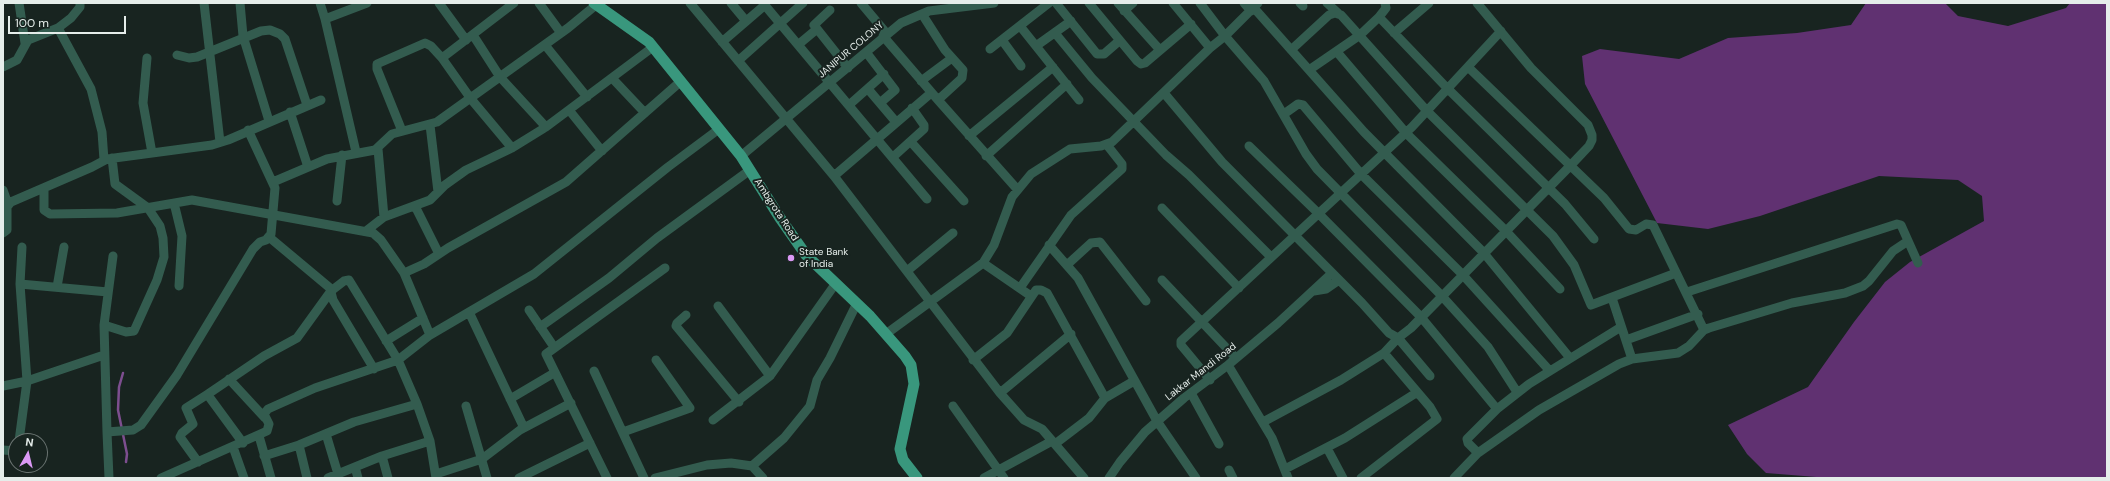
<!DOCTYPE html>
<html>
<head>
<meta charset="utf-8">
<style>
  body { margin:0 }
  #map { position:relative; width:2110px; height:481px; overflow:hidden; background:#182420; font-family:"DM Sans",sans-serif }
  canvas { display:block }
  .frame { position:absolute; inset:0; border:4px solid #e5edea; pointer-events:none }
  .north { position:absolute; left:8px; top:433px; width:40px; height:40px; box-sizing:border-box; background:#182420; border:1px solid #6a7471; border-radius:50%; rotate:8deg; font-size:11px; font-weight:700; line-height:16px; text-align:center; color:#e5edea }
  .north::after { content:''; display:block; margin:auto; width:14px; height:18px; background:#db99f5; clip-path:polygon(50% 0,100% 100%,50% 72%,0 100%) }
  .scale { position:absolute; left:8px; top:16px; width:118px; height:18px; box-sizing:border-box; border:2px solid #e5edea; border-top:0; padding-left:5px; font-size:12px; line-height:14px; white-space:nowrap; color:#e5edea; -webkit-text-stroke:3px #182420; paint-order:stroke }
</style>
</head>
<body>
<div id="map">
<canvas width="2110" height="481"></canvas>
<div class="frame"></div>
<div class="north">N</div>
<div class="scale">100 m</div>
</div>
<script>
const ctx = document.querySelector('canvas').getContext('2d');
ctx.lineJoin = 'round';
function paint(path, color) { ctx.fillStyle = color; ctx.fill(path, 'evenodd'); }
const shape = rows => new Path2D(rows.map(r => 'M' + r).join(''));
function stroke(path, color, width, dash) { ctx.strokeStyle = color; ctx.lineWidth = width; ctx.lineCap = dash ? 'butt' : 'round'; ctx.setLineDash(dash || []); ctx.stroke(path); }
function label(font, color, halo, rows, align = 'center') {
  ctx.font = font + ' "DM Sans",sans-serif'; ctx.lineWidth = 4; ctx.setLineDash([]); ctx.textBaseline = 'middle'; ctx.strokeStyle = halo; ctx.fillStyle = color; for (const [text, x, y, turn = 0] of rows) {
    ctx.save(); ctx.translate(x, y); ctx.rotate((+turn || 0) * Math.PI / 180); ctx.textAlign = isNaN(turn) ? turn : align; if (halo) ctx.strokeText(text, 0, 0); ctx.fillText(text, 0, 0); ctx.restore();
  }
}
paint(shape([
  [1866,3,1945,3,1958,16,2008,26,2066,8,2070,3,2107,3,2107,478,1829,478,1766,473,1747,454,1728,425,1808,387,1854,322,1885,282,1910,262,1984,221,1982,196,1958,180,1879,176,1760,216,1708,229,1657,223,1585,84,1582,56,1600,49,1679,59,1728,38,1797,33,1851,25]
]), '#603171');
stroke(shape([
  [123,373,119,387,118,410,127,454,126,462]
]), '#7d4e8f', 2.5);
stroke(shape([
  [19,3,25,43],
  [204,3,220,142],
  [240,3,243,36,269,121],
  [320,3,325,19],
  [439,3,466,40],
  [539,3,561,33],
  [690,3,834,176,1000,393,1024,420,1042,429,1084,478],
  [731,3,746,21],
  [763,3,927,199],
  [861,3,887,34],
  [1056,3,1097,54,1104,54,1119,41],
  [1089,3,1137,61,1141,64,1145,63,1191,24],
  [1118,3,1160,50],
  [1173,3,1210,48],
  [1200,3,1225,36,1264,81,1306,154,1317,169,1441,295,1488,347,1517,392],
  [1244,3,1251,11],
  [1300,3,1303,6],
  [1327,3,1338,13],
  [1254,8,1364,132,1483,252,1570,358],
  [830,10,814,25,848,68],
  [1124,11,1133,3],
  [922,14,945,50,963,70,962,78,938,100],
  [1379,17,1448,89,1565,204,1594,239],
  [1020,26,1079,100],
  [58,28,91,89,102,132,104,160],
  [1055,33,1092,78,1166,155,1189,175,1271,257],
  [1394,33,1429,3],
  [473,35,500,77,546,127],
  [883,36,938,100,1017,189],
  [1002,40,1021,66],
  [722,42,765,5],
  [799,44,817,29],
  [545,45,587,97],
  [1036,46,1071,21],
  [990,49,1049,3],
  [1291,50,1329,15,1335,13,1341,15,1427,111,1553,236,1574,265,1591,305,1676,273],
  [866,52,895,90,880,103],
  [1337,52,1406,133,1505,230,1560,289],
  [177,55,189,58,197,57,261,31,270,30,280,34,285,39,307,105],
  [147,58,143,103,152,153],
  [442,58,471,99,512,148],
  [738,61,803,3],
  [3,67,17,60,28,40,58,28,71,18,80,7,80,3],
  [1468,67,1604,198,1629,229,1636,230,1646,224,1653,225,1704,330],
  [1309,70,1360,35,1379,17,1386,8,1385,3],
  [612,78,645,113],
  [921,81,952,58],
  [868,89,896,122],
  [1164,93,1222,162,1362,303,1389,333,1398,338,1411,328,1571,165,1589,146,1592,140,1592,135,1588,125,1531,68,1477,3],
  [849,105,884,74],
  [569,110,602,151],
  [290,112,308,167],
  [1284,114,1298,104,1303,105,1361,174,1462,274,1549,370],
  [430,125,438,192],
  [402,131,377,69,377,64,425,43,431,46,442,58,514,3],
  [969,136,1053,67],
  [911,142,964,201],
  [1249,146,1318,213,1421,317,1497,409],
  [378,149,384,217],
  [356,152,325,19,367,3],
  [741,156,901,23,929,11,994,3],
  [986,156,1067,84],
  [893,157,924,129,924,125,912,108],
  [834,176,931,93],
  [273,182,327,159,375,150,392,134,437,122,568,28,596,5],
  [44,188,44,210,50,214,117,213,192,200,373,233,381,240,404,273,430,335],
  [3,190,8,204],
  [337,201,342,155],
  [174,203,182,236,179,286],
  [415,206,439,254],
  [1162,208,1239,288],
  [366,231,384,217,430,200,445,185,466,170,512,148,546,127,653,47],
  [3,233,7,230,7,207,11,202,92,167,107,159,212,145,228,140,321,100],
  [269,237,330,288,333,300,374,369],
  [1049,245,1078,278,1157,421,1196,478],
  [22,247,20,284,27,381,104,355],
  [983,263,1031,296],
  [1068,264,1091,243,1100,242,1146,301],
  [907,271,953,233],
  [404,273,424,264,448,248,566,182,680,82],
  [1162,280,1236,358],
  [20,284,108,292],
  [57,287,64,247],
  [1020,288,1071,215,1122,169,1122,164,1107,145],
  [1314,291,1326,289,1339,280],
  [1687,292,1897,224,1901,225,1918,263],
  [1612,298,1632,359],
  [718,306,770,376],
  [529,310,554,347],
  [469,312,524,428],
  [686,315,677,323,676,326,739,402],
  [104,325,126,332,134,331,157,280,164,257,163,238,160,226,148,208,115,184,112,158],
  [540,327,609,278,657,238,750,170],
  [886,334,983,263,994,245,1012,197,1031,174,1070,149,1101,146,1112,142,1210,48,1225,36,1258,3],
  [1626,340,1698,314],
  [386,341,423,318],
  [973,360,1007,333,1036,290,1041,290,1047,293,1105,398],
  [1228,365,1272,438,1288,478],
  [594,371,644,478],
  [229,379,265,418],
  [1210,380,1181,345,1181,341,1412,127,1501,31],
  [3,386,27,381,19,441],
  [1000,393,1071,334],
  [1191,393,1219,444],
  [510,399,554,373],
  [466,406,487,478],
  [953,406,1004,478],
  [713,420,770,376,836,283],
  [1263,422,1341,380,1384,353,1398,338,1430,376],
  [107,432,104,325,113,256],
  [623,432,690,408,656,360],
  [326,434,338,474],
  [259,436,271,478],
  [243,443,210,398,208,394,264,356,297,338,331,291,344,281,349,280,398,360,417,404,430,441,436,478],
  [1055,444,1089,418,1105,398,1134,381],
  [299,445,307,478],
  [233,447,244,478],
  [1327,448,1343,478],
  [3,450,16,451],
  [1478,453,1539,410,1619,364,1632,359,1678,353,1689,346,1704,330,1709,328,1792,303,1845,293,1863,286,1869,281,1893,251,1908,241],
  [264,456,299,445,354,422,417,404],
  [382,456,388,478],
  [198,462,180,437,182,433,193,424,186,408,208,394],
  [355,467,358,478],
  [1285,469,1345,438,1416,393],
  [1229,470,1233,478],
  [436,474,482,459,520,430,571,403],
  [109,478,107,432,133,430,141,425,177,375,253,249,260,242,266,240,271,234,275,188,248,130],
  [161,478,267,431,269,424,264,414,268,409,315,388,398,360,430,335,534,274,668,167,719,129],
  [328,478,382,456,430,441],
  [519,478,590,443],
  [607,478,546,354,665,268],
  [655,478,707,465,731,463,752,466],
  [763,478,752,466,784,438,810,406,817,380,830,358,857,303],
  [984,478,1052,441],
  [1109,478,1120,462,1145,432,1184,398,1228,365,1278,323,1332,273],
  [1361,478,1437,419,1430,407,1384,353],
  [1454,478,1478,453,1468,443,1467,439,1497,409,1529,384,1621,327]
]), '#335c4f', 9);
stroke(shape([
  [594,3,649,42,741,156,780,218,806,255,870,316,905,356,911,365,914,384,900,449,903,460,917,478]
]), '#39977d', 11);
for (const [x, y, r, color] of [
  [791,258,4,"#db99f5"]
]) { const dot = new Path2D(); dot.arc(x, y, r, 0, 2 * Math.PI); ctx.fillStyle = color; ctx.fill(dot); stroke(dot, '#182420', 1.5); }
label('10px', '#e5edea', '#182420', [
  ["JANIPUR COLONY",851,50,-40],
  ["Ambgrota Road",776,210,57],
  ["Lakkar Mandi Road",1201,372,-38]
]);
label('10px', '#e5edea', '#182420', [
  ["State Bank",799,252],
  ["of India",799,264]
], 'left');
</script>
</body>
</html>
